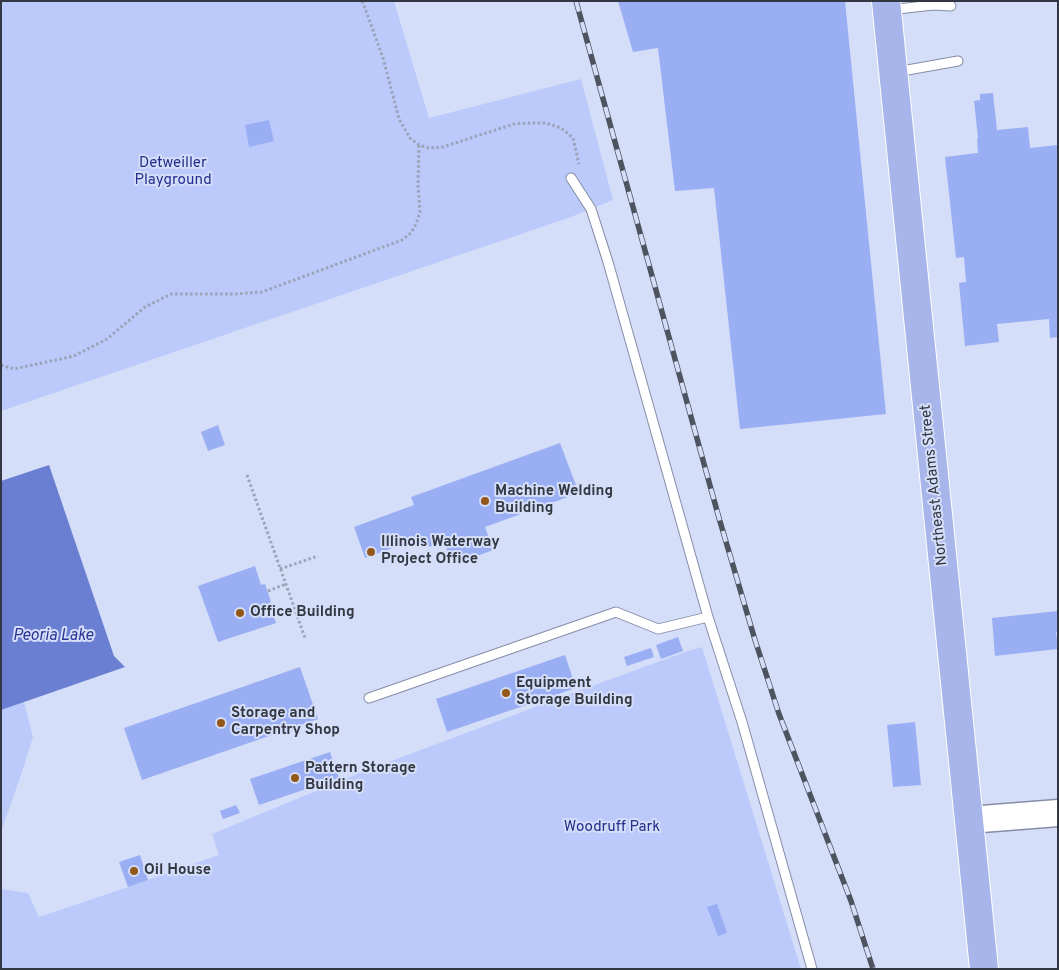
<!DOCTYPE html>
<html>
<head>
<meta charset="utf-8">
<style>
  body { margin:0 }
  #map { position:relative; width:1059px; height:970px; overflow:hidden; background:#d5def9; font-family:Overpass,sans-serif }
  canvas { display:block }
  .frame { position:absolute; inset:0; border:2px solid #333741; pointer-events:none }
</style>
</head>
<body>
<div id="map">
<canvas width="1059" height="970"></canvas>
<div class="frame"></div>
</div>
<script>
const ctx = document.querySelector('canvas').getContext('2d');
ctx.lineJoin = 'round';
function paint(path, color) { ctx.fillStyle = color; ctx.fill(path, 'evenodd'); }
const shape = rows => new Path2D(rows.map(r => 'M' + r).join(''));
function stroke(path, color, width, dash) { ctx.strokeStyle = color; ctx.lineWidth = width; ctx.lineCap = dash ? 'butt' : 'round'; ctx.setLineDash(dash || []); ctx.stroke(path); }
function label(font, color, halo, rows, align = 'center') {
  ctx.font = font + ' Overpass,sans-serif'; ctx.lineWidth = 4; ctx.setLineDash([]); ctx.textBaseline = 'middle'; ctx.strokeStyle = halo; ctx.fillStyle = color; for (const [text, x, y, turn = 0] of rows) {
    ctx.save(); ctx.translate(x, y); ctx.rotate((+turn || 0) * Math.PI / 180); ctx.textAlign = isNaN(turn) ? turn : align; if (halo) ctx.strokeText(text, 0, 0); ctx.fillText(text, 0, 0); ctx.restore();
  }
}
paint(shape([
  [1,1,394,1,429,118,581,79,613,200,571,217,1,411],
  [702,647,801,969,1,969,1,889,28,893,39,917,128,887,219,855,212,834,362,772,578,691,691,650],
  [24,702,33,737,22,772,1,832,1,710]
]), '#bbcafa');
paint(shape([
  [49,465,114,656,125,667,1,710,1,481]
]), '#6a7fd1');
paint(shape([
  [618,1,845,1,886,414,740,429,714,188,675,191,658,48,633,52],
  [993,93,997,130,1028,127,1030,148,1058,145,1058,337,1050,338,1049,319,997,324,999,342,965,346,959,283,966,282,964,257,956,258,945,157,978,153,977,139,978,138,974,101,980,100,980,94],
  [269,120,274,141,249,147,245,125],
  [218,425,225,445,208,451,201,432],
  [560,443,579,493,485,527,493,550,453,565,444,542,429,547,425,536,365,558,354,527,414,505,411,497],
  [255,566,261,585,265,584,271,602,269,603,276,623,218,642,198,586],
  [1058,611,1058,631,1056,632,1058,649,995,656,992,618],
  [678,637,683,651,661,659,656,645],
  [651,648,654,657,627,666,624,657],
  [565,655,576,688,447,732,436,699],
  [300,667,318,719,142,780,124,728],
  [915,722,921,785,893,787,887,725],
  [330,752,339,778,259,805,250,779],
  [236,805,240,813,223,819,220,811],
  [140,855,148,880,128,887,119,862],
  [717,904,727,933,718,936,707,907]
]), '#9aaef3');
const lane = shape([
  [889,10,933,5,951,6],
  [896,72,958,61],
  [571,178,591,209,608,262,708,617,742,722,812,969],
  [369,698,616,612,658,629,708,617]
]);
const secondary = shape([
  [969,820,1058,813]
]);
const primary = shape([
  [886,1,984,969]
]);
stroke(lane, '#858da7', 11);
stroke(secondary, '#858da7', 29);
stroke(primary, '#fff', 30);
stroke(shape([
  [362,1,366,11,383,58,399,119,410,138,419,145,429,148,443,147,514,124,530,123,546,123,561,128,573,138,579,164],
  [1,365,14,369,74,356,107,339,145,307,171,294,235,294,262,292,402,240,411,233,416,224,420,212,418,185,419,145],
  [247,475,305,638],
  [280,569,318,556],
  [268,591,286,584]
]), '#9ba3b7', 3, [2.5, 2.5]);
stroke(lane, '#fff', 9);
stroke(secondary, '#fff', 26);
stroke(primary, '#a7b5ea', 28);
const rail = shape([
  [576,1,719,518,755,640,779,714,851,901,873,969]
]);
stroke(rail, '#4e5360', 5.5);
stroke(rail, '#d5def9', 4, [11]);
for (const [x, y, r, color] of [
  [485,501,5,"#935719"],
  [371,552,5,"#935719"],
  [240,613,5,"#935719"],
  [506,693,5,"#935719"],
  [221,723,5,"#935719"],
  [295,778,5,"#935719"],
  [134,871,5,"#935719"]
]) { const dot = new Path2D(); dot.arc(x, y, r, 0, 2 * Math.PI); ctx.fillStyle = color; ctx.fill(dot); stroke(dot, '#d5def9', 2); }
label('15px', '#242e8d', '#d5def9', [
  ["Detweiller",173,164],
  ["Playground",173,181],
  ["Woodruff Park",612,828]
]);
label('15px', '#333741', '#d5def9', [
  ["Northeast Adams Street",935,485,-96]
]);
label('bold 15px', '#333741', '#d5def9', [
  ["Machine Welding",495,492],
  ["Building",495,509],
  ["Illinois Waterway",381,543],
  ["Project Office",381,560],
  ["Office Building",250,613],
  ["Equipment",516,684],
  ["Storage Building",516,701],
  ["Storage and",231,714],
  ["Carpentry Shop",231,731],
  ["Pattern Storage",305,769],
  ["Building",305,786],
  ["Oil House",144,871]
], 'left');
label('italic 16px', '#293595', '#d5def9', [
  ["Peoria Lake",53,637]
]);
</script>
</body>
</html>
